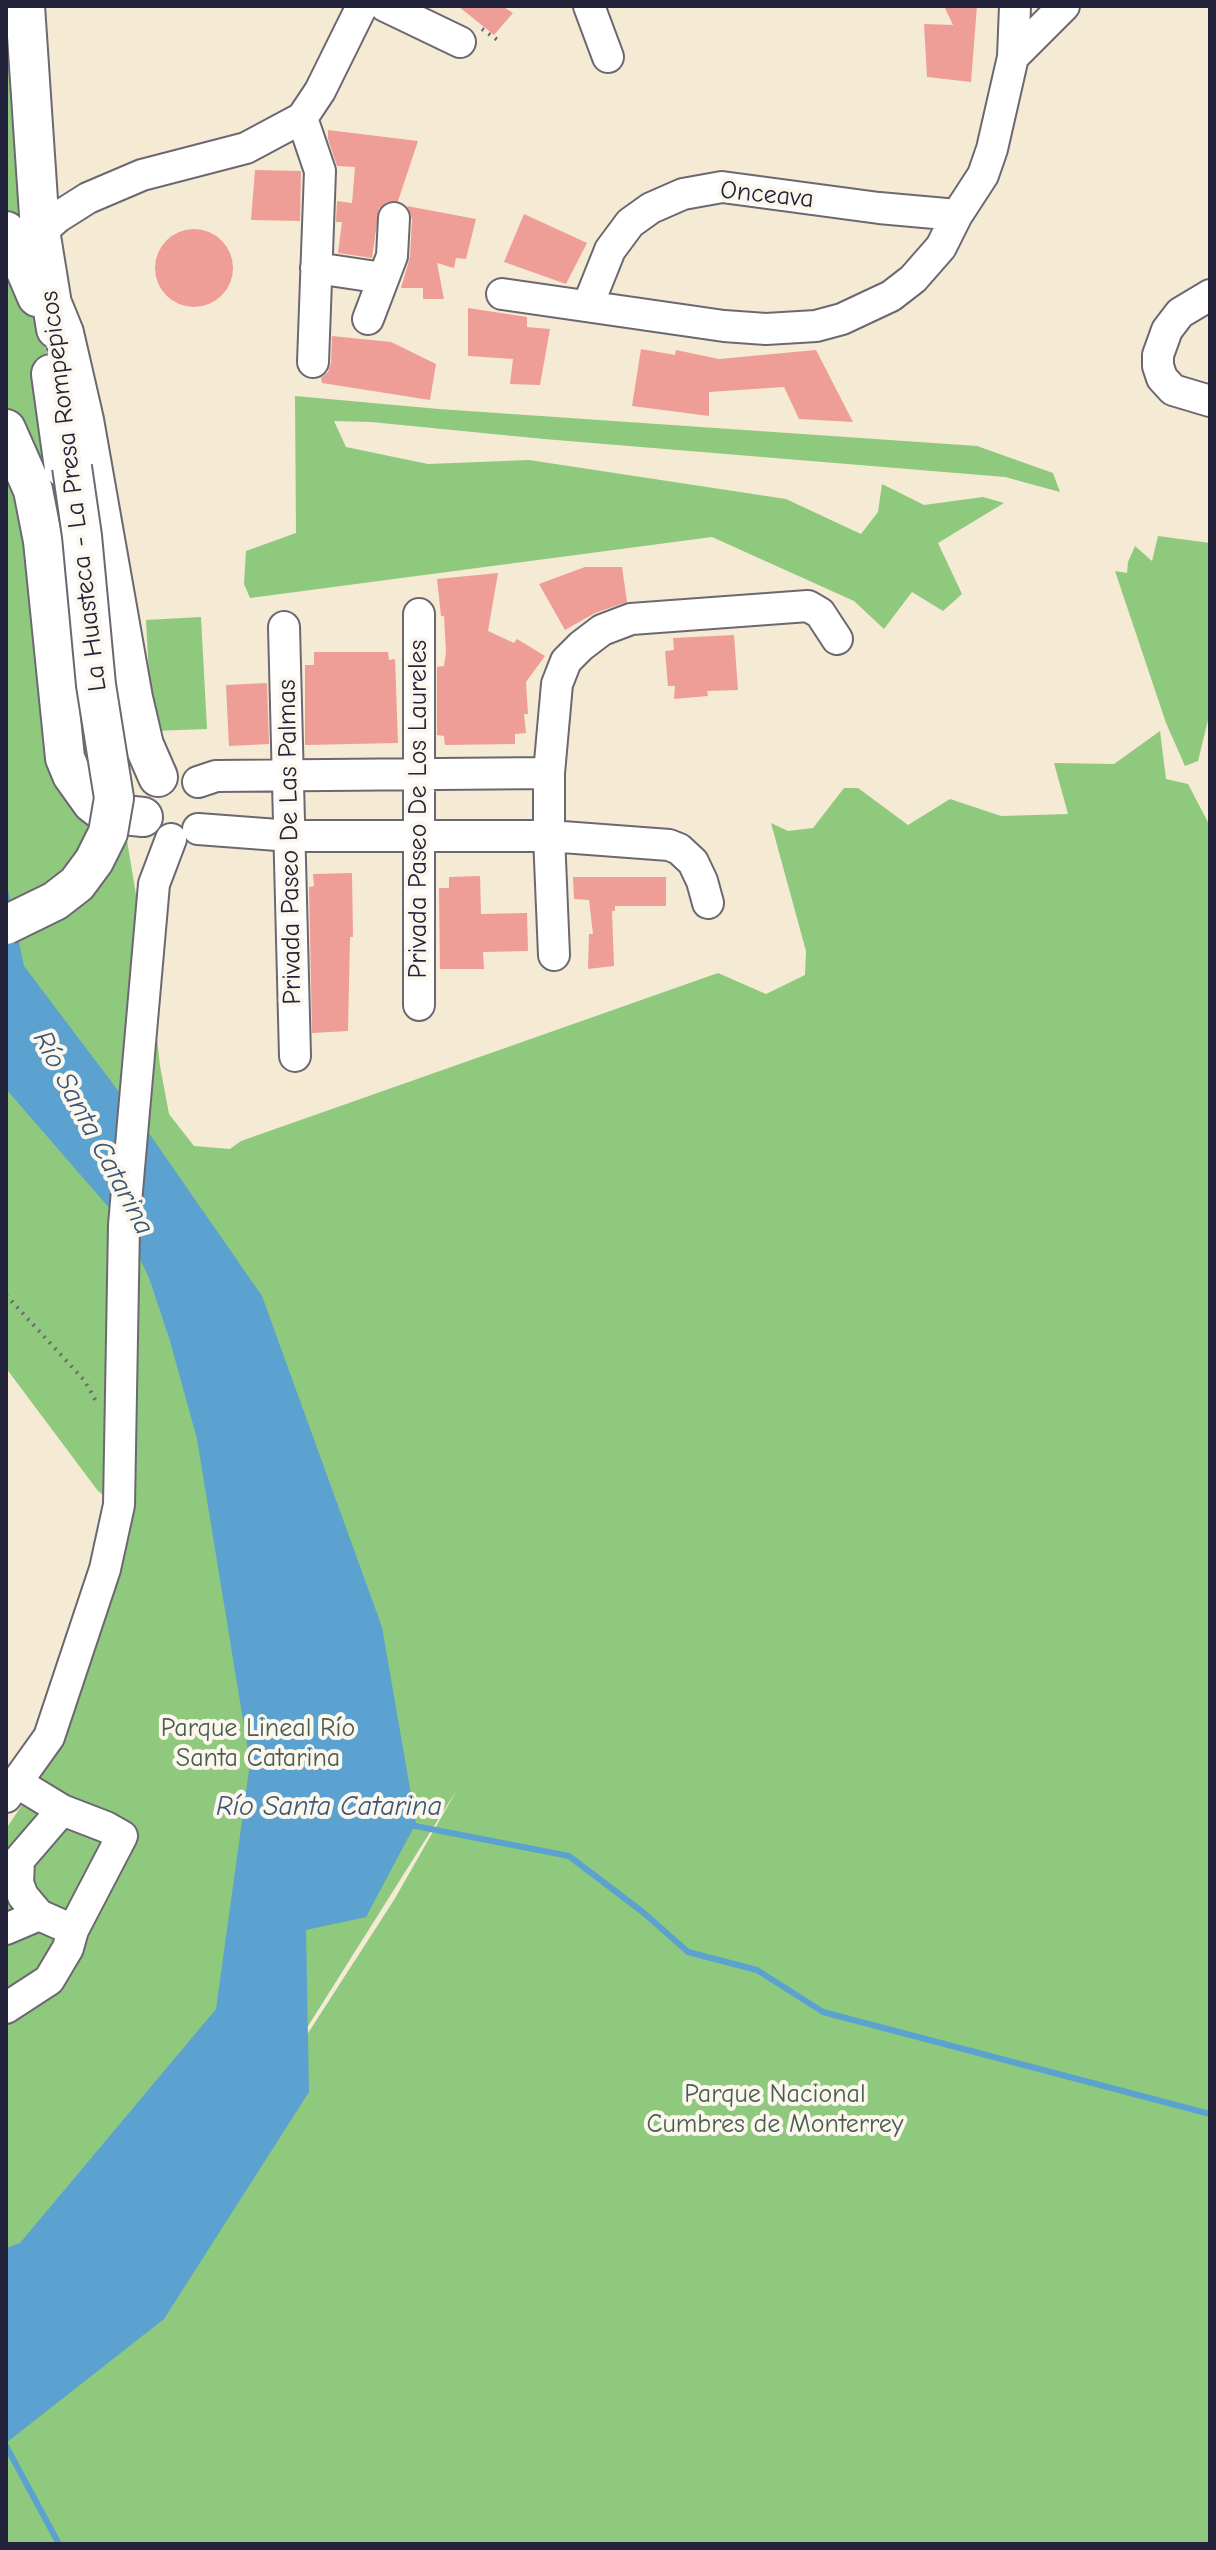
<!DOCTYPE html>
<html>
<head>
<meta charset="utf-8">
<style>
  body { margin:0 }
  #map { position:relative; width:1216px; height:2550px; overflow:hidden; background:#f5ead4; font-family:"Comic Neue",sans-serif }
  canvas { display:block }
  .frame { position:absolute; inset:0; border:8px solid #22223b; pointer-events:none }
</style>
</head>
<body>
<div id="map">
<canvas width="1216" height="2550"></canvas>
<div class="frame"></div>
</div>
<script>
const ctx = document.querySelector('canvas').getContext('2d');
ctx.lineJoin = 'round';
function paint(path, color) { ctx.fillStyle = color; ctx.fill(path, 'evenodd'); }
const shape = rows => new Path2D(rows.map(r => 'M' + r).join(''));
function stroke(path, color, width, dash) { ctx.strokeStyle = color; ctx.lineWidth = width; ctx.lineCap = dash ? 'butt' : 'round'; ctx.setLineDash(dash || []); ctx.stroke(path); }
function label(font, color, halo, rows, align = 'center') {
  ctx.font = font + ' "Comic Neue",sans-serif'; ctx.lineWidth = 8; ctx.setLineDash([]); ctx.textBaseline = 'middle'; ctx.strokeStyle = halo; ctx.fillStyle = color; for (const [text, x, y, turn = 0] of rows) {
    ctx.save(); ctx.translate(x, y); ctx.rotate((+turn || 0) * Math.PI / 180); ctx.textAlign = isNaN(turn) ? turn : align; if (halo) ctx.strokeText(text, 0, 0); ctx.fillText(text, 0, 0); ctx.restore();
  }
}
paint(shape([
  [6,6,27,234,152,992,160,1066,169,1114,194,1146,230,1149,241,1141,718,973,766,994,805,975,806,951,771,823,788,831,813,828,844,788,858,788,908,825,950,799,1001,816,1068,814,1054,763,1114,764,1160,731,1166,779,1188,784,1210,826,1210,2544,6,2544,6,1829,28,1796,124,1511,98,1491,6,1368],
  [458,1788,394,1900,197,2205,196,2204],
  [295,396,439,409,977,446,1053,473,1060,492,1005,477,544,439,371,422,334,421,346,447,428,464,529,460,786,499,861,534,878,512,882,484,924,505,983,497,1004,503,938,543,962,594,943,611,912,592,884,629,854,601,712,537,250,598,244,584,246,551,296,533],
  [1158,536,1210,543,1210,712,1198,761,1185,766,1166,723,1115,571,1127,573,1128,562,1135,546,1152,561],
  [201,617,207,729,152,731,146,620]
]), '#8fc97d');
paint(shape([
  [6,881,24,966,135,1113,262,1296,382,1627,416,1823,366,1917,306,1930,309,2092,164,2319,6,2443,6,2248,20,2243,216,2009,250,1763,197,1439,170,1341,149,1278,124,1225,6,1089]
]), '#5ba2d1');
stroke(shape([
  [410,1825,569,1856,644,1913,688,1952,757,1970,823,2012,1210,2114],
  [6,2446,59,2544]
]), '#5ba2d1', 6);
paint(shape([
  [458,6,502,6,513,13,494,35],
  [944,6,977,6,971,82,927,77,924,24,953,25],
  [328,130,418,141,398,201,387,202,379,209,372,258,338,253,342,222,336,222,337,201,352,203,355,167,337,166,328,139],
  [255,170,301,171,300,221,251,220],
  [407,206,476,219,466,259,456,258,454,268,437,263,444,299,423,299,423,288,401,288,410,257,412,219],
  [524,214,587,243,566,284,504,262],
  '155 268a39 39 0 1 1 78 0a39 39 0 1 1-78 0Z',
  [468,308,527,317,527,327,550,329,540,385,510,384,513,359,468,356],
  [332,336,391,342,436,364,430,400,322,383,321,378,328,372,331,363],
  [641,349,675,355,676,350,719,359,816,350,853,422,799,419,784,387,709,392,709,416,632,406],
  [585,567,622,567,627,602,595,613,565,630,539,584],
  [498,573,488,631,514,643,517,639,545,656,526,682,528,714,524,714,526,733,515,734,515,744,445,745,444,736,437,735,437,667,444,666,446,652,444,616,441,616,437,579],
  [734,635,738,690,707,691,708,696,674,699,675,686,668,686,665,651,674,650,673,638],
  [314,652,388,652,389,660,395,659,398,743,305,745,305,665,314,665],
  [267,683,269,744,229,746,226,685],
  [352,873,353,937,350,937,348,1031,312,1033,309,887,314,886,313,874],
  [480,876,481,914,527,913,528,951,483,952,484,969,440,969,439,888,449,888,449,877],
  [573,877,666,877,666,906,615,906,615,911,612,911,614,966,588,969,589,934,593,934,589,900,574,899]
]), '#ee9e96');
const minor = shape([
  [385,6,460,42],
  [589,6,608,57],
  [1013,57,1064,6],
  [302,118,320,171,313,362],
  [27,244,58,217,88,198,142,175,246,148,302,118,320,91,362,6],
  [316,268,383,278],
  [502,294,724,326,766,329,816,326,842,319,891,296,913,279,941,247,957,215,983,175,992,149,1013,57,1015,6],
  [1210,295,1180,313,1167,330,1158,355,1158,366,1162,378,1173,390,1210,401],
  [588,305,610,250,630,223,651,208,683,194,722,187,879,208,957,215],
  [368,319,392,256,394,218],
  [284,627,295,1056],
  [198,782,216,776,549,773],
  [198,829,291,836,549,836,554,955],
  [708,903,702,881,693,862,679,849,669,845,549,836,549,773,557,684,566,661,581,646,602,630,631,619,808,606,820,613,837,639],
  [419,1005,419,614],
  [6,1797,49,1737,105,1569,119,1505,124,1225,154,884,171,839],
  [62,1810,19,1860,18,1883,23,1896,39,1915,73,1930],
  [6,1929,39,1915],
  [6,2008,49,1980,68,1948,73,1930,122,1836,106,1827,62,1810,16,1782]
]);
const major = shape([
  [25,6,40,230,56,329],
  [6,231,19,255,37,297],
  [53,306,64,333,84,420,133,698,144,745,158,777],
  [51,374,64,468],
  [6,429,33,490,43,541,65,758,72,775,92,803,105,813,143,817]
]);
stroke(minor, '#6c6871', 34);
stroke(major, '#6c6871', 42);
stroke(shape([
  [482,29,499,41],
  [6,1295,84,1380,96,1401]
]), '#6c6871', 4, [2, 6]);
stroke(minor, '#fff', 30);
stroke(major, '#fff', 38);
const majorBridge = shape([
  [6,925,55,901,77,884,94,861,108,833,114,798,96,685,82,536,72,467]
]);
stroke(majorBridge, '#6c6871', 42, []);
stroke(majorBridge, '#fff', 38);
label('26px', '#22223b', '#fbf7ec', [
  ["Onceava",767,195,6],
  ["La Huasteca - La Presa Rompepicos",74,491,-97],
  ["Privada Paseo De Los Laureles",419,809,-90],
  ["Privada Paseo De Las Palmas",290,842,-91]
]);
label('26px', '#485c52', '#fbf7ec', [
  ["Parque Lineal Río",258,1729],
  ["Santa Catarina",258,1759],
  ["Parque Nacional",775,2095],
  ["Cumbres de Monterrey",775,2125]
]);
label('italic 28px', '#395577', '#fbf7ec', [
  ["Río Santa Catarina",93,1133,62],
  ["Río Santa Catarina",329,1807]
]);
</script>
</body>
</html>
